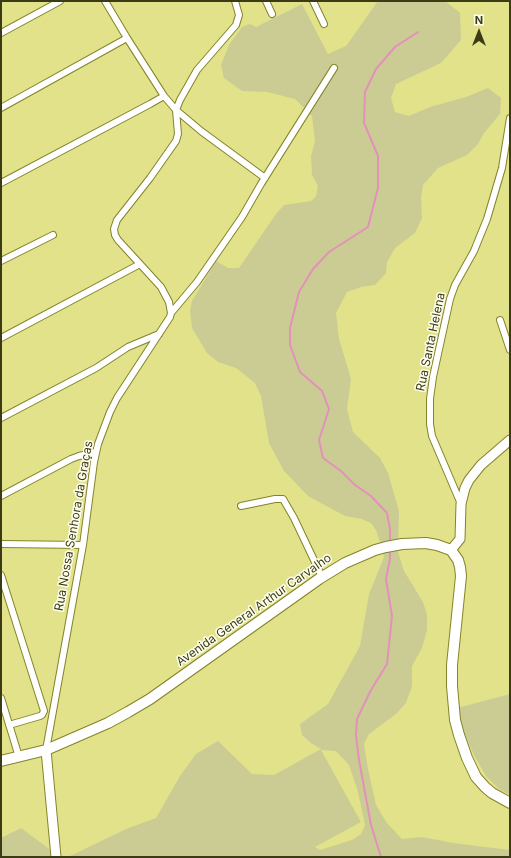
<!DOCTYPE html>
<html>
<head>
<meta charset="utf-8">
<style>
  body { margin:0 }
  #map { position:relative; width:511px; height:858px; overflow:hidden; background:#e2e28a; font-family:Inter,sans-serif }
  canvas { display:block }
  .frame { position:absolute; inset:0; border:2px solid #3b3b16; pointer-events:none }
  .north { position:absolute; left:459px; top:12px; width:40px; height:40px; -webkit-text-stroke:3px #feffee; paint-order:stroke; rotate:0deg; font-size:11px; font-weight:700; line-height:16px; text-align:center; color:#3b3b16 }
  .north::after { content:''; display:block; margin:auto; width:14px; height:18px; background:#3b3b16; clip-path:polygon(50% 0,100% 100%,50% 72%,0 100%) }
</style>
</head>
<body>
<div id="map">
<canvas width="511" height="858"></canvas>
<div class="frame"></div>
<div class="north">N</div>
</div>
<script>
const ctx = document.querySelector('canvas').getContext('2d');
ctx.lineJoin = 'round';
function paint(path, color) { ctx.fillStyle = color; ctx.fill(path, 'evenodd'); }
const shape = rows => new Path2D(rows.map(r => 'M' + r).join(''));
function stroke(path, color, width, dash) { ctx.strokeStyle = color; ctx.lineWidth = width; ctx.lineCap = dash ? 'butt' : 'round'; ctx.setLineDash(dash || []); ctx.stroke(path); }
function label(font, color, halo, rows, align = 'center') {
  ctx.font = font + ' Inter,sans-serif'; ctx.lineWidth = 3; ctx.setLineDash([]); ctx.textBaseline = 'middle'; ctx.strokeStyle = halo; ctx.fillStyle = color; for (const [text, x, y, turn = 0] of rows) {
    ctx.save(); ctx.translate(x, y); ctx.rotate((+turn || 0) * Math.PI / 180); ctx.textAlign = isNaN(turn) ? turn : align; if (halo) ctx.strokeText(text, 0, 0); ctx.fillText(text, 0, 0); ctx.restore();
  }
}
paint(shape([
  [378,1,445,1,460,13,461,40,441,63,396,84,391,98,395,112,409,116,430,107,466,97,488,88,501,98,500,114,484,133,478,144,467,155,438,168,423,185,421,198,422,218,415,233,395,248,387,262,386,273,375,285,361,287,347,292,336,313,339,339,351,379,347,409,353,432,380,458,388,473,399,511,398,552,404,571,423,602,427,615,427,630,422,648,412,666,412,686,406,703,396,714,369,734,364,744,368,769,376,805,387,823,402,839,422,837,453,843,510,850,510,857,68,857,126,829,156,818,180,776,196,754,218,741,252,774,274,775,321,749,311,743,302,735,300,724,328,704,360,646,369,594,384,557,377,532,371,523,362,519,345,516,308,496,284,471,269,443,261,396,255,383,236,368,218,362,207,353,192,328,190,310,192,301,216,261,228,268,239,268,276,214,284,205,311,201,316,196,318,186,312,175,311,156,315,141,312,116,295,99,267,92,242,91,224,78,221,65,229,45,242,27,250,24,256,27,302,4,328,54,346,46],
  [321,750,336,751,349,765,358,792,365,825,361,834,352,840,320,850,315,847,361,822],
  [510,694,510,795,499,789,486,776,475,757,463,730,457,708],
  [21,828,48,848,60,857,1,857,1,838]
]), '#cbcc94');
stroke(shape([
  [390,543,390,529,387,513,371,496,355,485,341,471,323,458,319,440,329,409,322,391,300,372,290,345,290,328,299,292,313,269,329,252,368,227,378,188,378,156,364,123,365,92,376,69,395,47,418,32],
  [381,857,371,825,359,760,356,735,357,719,371,690,387,664,392,616,386,579,390,559,390,549]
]), '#e391bb', 2);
const street = shape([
  [105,1,127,38,164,96,176,110,201,131,265,178],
  [266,1,272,14],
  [313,1,324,24],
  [1,33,60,1],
  [1,108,127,38],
  [1,183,150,104,164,96],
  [1,261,53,235],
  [171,313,197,282,242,217,261,184,334,68],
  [500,320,510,350],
  [1,338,140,264],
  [1,418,96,368,128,347,159,334],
  [1,496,71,459,79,456,96,452],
  [461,504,432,436,430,424,430,399,433,377,450,299,455,285,474,251,487,219,502,168,510,118],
  [241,506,275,499,283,499,294,518,322,577],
  [1,544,83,545],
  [1,575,44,711,42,715,40,716,9,725],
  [1,698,19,757],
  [46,750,83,545,94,462,98,444,110,412,117,398,170,317,171,313,169,302,161,287,118,240,115,235,114,229,117,220,150,178,176,141,178,134,176,110,180,100,197,70,236,25,239,15,235,1]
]);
const secondary = shape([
  [451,550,460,539,461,504,465,488,469,480,481,465,510,440],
  [46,750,56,857]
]);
const primary = shape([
  [1,761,46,750,108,723,128,712,150,699,319,579,345,563,375,550,386,547,402,544,426,543,437,545,451,550,458,560,460,567,461,576,452,665,452,686,455,720,459,735,467,758,476,777,485,787,492,793,510,803]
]);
stroke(street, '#848329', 8);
stroke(secondary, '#848329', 11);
stroke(primary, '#848329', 12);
stroke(street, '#fff', 6);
stroke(secondary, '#fff', 9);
stroke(primary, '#fff', 10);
label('12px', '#3b3b16', '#feffee', [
  ["Rua Santa Helena",431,342,-78],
  ["Rua Nossa Senhora da Graças",74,526,-80],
  ["Avenida General Arthur Carvalho",254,610,-35]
]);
</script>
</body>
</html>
